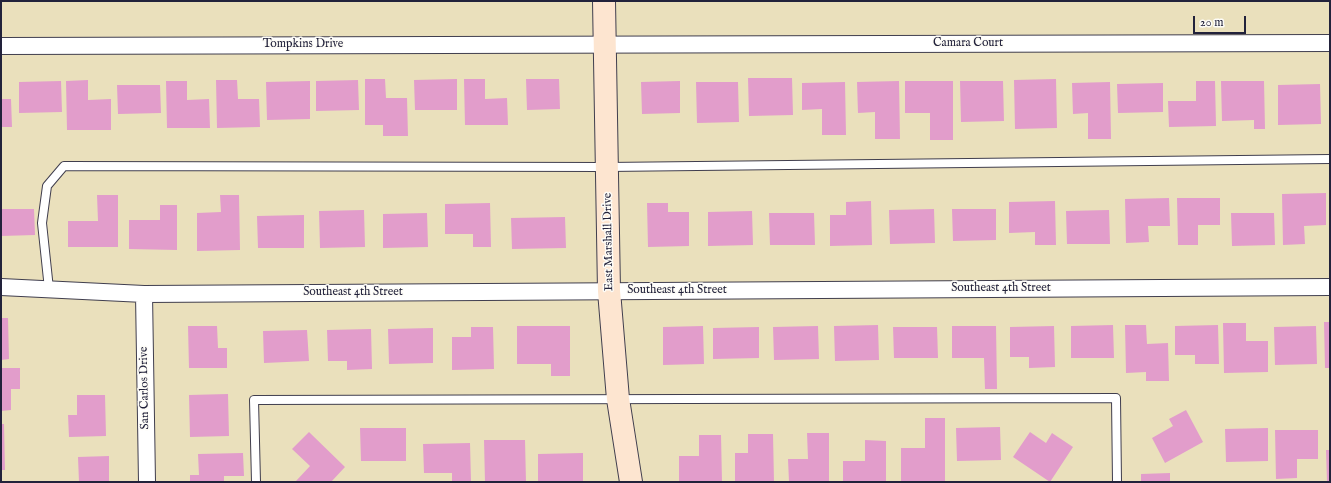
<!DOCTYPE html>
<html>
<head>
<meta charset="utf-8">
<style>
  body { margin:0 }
  #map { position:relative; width:1331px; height:483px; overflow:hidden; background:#eae0bc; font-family:"IM FELL English",serif }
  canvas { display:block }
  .frame { position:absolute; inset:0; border:2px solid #22223b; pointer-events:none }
  .scale { position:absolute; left:1193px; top:16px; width:53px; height:18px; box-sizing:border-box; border:2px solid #22223b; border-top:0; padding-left:5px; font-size:12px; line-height:14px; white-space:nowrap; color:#22223b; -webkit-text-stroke:3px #fdfcf7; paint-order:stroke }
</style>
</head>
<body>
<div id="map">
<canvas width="1331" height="483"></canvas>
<div class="frame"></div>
<div class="scale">20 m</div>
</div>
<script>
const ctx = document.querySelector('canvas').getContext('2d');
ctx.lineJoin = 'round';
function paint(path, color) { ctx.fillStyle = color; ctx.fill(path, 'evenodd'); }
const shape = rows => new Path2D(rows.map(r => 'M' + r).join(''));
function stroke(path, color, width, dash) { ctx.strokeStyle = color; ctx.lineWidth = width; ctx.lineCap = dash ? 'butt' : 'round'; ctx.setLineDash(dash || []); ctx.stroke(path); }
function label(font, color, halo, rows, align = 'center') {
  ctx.font = font + ' "IM FELL English",serif'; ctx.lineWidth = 3; ctx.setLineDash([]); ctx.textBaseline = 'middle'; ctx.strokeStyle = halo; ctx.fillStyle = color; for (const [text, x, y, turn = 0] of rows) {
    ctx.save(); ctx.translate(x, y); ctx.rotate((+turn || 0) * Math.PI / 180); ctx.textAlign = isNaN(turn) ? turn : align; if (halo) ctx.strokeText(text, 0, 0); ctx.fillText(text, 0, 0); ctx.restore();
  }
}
paint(shape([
  [748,78,792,78,793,115,749,116],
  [365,79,385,79,386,98,407,98,408,136,383,136,383,125,365,125],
  [457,79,457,110,415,110,414,80],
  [464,79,485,79,485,99,507,98,508,125,465,125],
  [526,79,559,79,560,109,527,110],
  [1056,79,1057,128,1015,129,1014,80],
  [88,80,88,100,111,99,111,130,67,130,66,81],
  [216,80,237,80,238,99,259,99,260,127,217,128],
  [358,80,359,110,316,111,316,81],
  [61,81,62,112,19,113,19,82],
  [166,81,187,81,187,100,209,99,210,128,167,128],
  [310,81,310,119,267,120,266,82],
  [680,81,680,113,642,114,641,82],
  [899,81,900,139,875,139,875,112,858,113,857,82],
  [905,81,953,81,953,140,930,140,930,113,905,113],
  [960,81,1003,81,1004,121,961,122],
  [1196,81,1215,81,1216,126,1169,127,1168,101,1196,101],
  [1221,81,1264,81,1265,129,1254,129,1254,120,1222,121],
  [696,82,738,82,739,122,697,123],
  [845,82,846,135,822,135,822,109,802,110,802,83],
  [1110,82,1111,139,1088,139,1088,113,1073,114,1072,83],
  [1163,83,1163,112,1118,113,1117,84],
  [1320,84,1321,124,1278,125,1278,85],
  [117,85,160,85,161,113,118,114],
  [1,99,11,99,12,127,1,127],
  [1326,193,1326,225,1304,226,1305,244,1283,245,1282,194],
  [97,195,118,195,118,247,68,247,68,221,98,221],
  [220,195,239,195,240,250,197,251,197,213,221,212],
  [1169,198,1170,226,1148,226,1149,242,1126,243,1125,199],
  [1177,198,1220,198,1220,225,1198,225,1198,245,1178,245],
  [871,201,872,245,830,246,830,215,846,215,846,202],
  [1055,201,1056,245,1035,245,1035,232,1009,233,1009,202],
  [490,203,491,247,473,247,473,234,445,234,445,204],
  [647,203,668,203,668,212,689,212,689,246,648,247],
  [160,205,177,205,177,250,129,249,129,220,160,220],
  [1,209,34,209,35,235,1,236],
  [934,209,935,243,890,244,889,210],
  [952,209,996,209,996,240,953,241],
  [364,210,365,247,320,248,319,211],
  [1109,210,1110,244,1067,244,1066,211],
  [752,211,753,245,708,246,708,212],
  [427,213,428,247,383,248,383,214],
  [769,213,814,213,815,245,770,245],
  [1231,213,1274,213,1275,245,1232,246],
  [304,215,304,248,258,248,257,216],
  [565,217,566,248,512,249,511,218],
  [1,318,8,318,9,359,1,360],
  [1324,322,1330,322,1330,368,1325,368],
  [1223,323,1246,323,1246,341,1268,341,1268,372,1224,373],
  [878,325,879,360,835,361,834,326],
  [1113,325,1114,358,1071,358,1071,326],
  [1125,325,1146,325,1147,344,1168,343,1169,381,1146,381,1146,372,1126,373],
  [1218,325,1219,364,1195,364,1195,355,1175,355,1175,326],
  [188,326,217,326,218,348,227,348,227,368,189,368],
  [517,326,570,326,570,376,551,376,551,364,517,364],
  [703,326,704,364,663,365,663,327],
  [818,326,819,359,774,360,773,327],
  [952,326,996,326,997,389,985,389,984,358,952,358],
  [1054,326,1055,367,1029,368,1029,357,1010,357,1010,327],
  [1316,326,1317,364,1275,365,1274,327],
  [471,327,493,327,494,369,452,370,452,337,471,337],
  [759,327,759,358,713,359,713,328],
  [893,327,937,327,938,358,894,358],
  [433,328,433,363,389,364,388,329],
  [371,329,372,369,347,370,347,361,328,361,327,330],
  [307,330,309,361,264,363,263,331],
  [1,368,20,368,20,389,11,389,11,410,1,411],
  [228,394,229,436,190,437,189,395],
  [77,395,105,395,106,436,69,437,68,415,77,415],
  [1186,410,1203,442,1165,463,1152,438,1173,426,1169,419],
  [925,418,945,418,945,482,901,482,901,448,925,448],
  [1,424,4,424,5,470,1,470],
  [1000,427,1001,460,957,461,956,428],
  [360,428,406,428,406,461,361,461],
  [1268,428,1268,461,1226,462,1225,429],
  [1275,430,1318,430,1318,459,1297,459,1297,478,1276,479],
  [309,432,345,467,331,482,296,481,310,466,292,449],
  [1030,432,1046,443,1052,433,1073,447,1050,482,1013,457],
  [807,433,829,433,829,482,789,482,788,459,808,459],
  [748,434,773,434,774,482,735,482,735,453,748,453],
  [699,435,721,435,722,482,679,482,679,456,699,456],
  [484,440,525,440,526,482,485,482],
  [865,440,886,441,886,482,843,482,843,461,865,461],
  [470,443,471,482,452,482,452,473,424,473,423,444],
  [1326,450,1330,450,1330,482,1327,482],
  [243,453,244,476,224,476,224,482,190,482,190,475,199,475,198,454],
  [583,453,583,482,538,482,538,454],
  [109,456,109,482,79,482,78,457],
  [1170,473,1170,482,1141,482,1141,474]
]), '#e29dcb');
const lane = shape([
  [49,289,42,223,47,186,64,166,607,167,1330,159],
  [256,482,254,400,1116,398,1117,482]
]);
const street = shape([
  [1,46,1330,43],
  [1,287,144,294,1330,287],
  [144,294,147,482]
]);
const secondary = shape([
  [604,1,609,291,618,399,631,482]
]);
stroke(lane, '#403e4e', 10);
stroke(street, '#403e4e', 18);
stroke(secondary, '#403e4e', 24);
stroke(lane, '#fff', 8);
stroke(street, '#fff', 16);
stroke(secondary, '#fde5d0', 22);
label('12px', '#22223b', '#fdfcf7', [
  ["Camara Court",968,44],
  ["Tompkins Drive",303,45],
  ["East Marshall Drive",609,242,-91],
  ["Southeast 4th Street",1001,289],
  ["Southeast 4th Street",677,291],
  ["Southeast 4th Street",353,293],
  ["San Carlos Drive",145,388,-91]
]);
</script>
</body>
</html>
